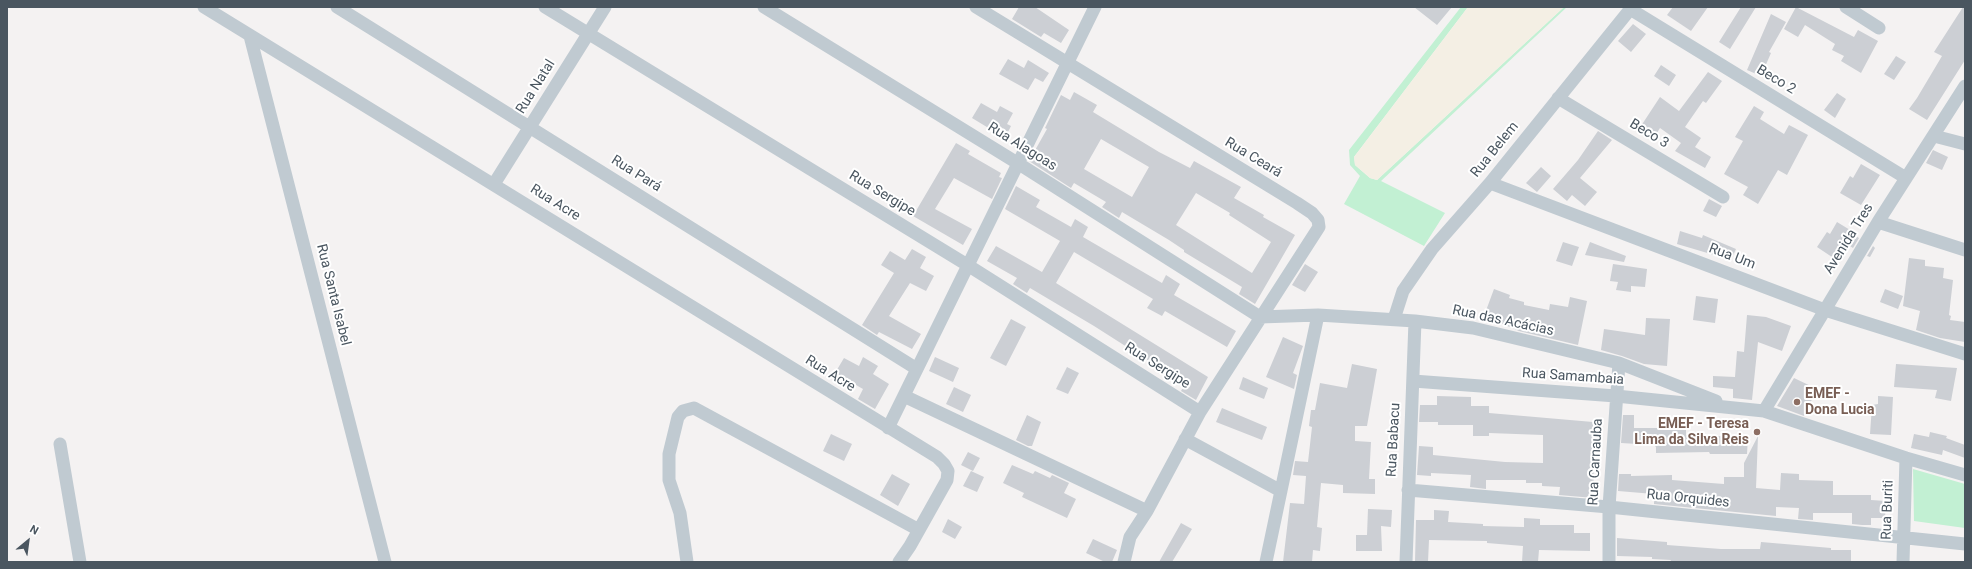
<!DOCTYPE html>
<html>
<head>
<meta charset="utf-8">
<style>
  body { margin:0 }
  #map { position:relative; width:1972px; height:569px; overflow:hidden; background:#f4f2f2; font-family:Roboto,sans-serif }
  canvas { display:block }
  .frame { position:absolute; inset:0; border:8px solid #4a5660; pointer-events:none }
  .north { position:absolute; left:8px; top:521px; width:40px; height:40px; -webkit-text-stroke:3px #fff; paint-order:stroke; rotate:29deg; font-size:11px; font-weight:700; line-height:16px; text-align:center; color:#4a5660 }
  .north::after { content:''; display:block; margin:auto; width:14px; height:18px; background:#4a5660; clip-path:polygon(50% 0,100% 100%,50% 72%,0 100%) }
</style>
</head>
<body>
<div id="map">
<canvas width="1972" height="569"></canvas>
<div class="frame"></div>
<div class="north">N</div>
</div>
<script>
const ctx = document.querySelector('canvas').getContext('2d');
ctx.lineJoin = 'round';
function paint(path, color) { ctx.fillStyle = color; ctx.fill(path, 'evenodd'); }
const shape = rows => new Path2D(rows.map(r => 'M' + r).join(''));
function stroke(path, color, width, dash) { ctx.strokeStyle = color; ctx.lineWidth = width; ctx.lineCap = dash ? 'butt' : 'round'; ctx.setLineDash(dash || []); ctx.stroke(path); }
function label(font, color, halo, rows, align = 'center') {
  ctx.font = font + ' Roboto,sans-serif'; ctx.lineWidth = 4; ctx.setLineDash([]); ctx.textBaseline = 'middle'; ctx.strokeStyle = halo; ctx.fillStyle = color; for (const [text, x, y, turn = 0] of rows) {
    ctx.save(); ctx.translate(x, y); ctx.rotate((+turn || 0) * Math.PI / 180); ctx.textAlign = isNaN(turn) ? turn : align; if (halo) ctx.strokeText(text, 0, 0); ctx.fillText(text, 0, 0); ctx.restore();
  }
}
paint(shape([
  [1461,7,1468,7,1354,157,1355,165,1370,178,1377,180,1564,7,1567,7,1381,181,1445,213,1424,246,1344,204,1360,176,1350,165,1349,150],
  [1913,469,1965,484,1965,528,1914,521]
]), '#c2f0d3');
paint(shape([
  [1468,7,1564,7,1377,180,1370,178,1355,165,1354,157]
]), '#f4efe4');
paint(shape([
  [1019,7,1035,7,1069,30,1061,43,1044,33,1041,37,1012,19],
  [1414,7,1452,7,1437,25],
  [1673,7,1708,7,1691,31,1667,15],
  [1741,7,1756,7,1730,49,1719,42],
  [1796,7,1854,37,1858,30,1878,41,1861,73,1841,61,1844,56,1832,50,1835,44,1805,25,1798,37,1784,29],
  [1963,7,1965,7,1965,60,1927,120,1909,109,1917,98,1942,56,1934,52],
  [1771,14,1786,22,1769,52,1771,53,1761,76,1747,70],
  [1633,24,1646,34,1631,52,1618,41],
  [1896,56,1906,62,1894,80,1884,74],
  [1008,59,1024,68,1028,60,1049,73,1043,82,1035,78,1028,90,999,74],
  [1661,65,1676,75,1669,86,1654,76],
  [1708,72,1722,81,1706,103,1703,101,1685,127,1701,138,1695,147,1711,157,1705,168,1675,151,1681,143,1660,128,1653,139,1639,129,1660,97,1679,111],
  [1074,92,1097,105,1093,112,1159,152,1190,168,1194,161,1241,187,1234,198,1264,215,1263,217,1295,235,1255,304,1239,294,1242,287,1184,252,1184,250,1169,240,1122,212,1119,218,1102,207,1106,202,1074,183,1071,188,1029,161,1047,129,1045,128,1061,95,1070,100],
  [1101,139,1149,167,1132,197,1084,169],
  [1196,193,1230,213,1229,215,1271,242,1252,273,1176,225],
  [1837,93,1846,99,1835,118,1824,110],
  [981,103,997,112,1000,106,1013,113,1007,124,1011,126,1005,138,972,118],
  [1754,106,1764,112,1760,119,1784,134,1789,125,1808,135,1787,175,1778,170,1758,204,1743,195,1748,187,1724,174,1743,141,1735,137],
  [1598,131,1612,140,1580,178,1597,192,1585,206,1572,195,1567,201,1553,189,1578,160],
  [956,143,970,151,968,154,1001,173,999,177,1002,178,992,199,954,178,935,209,972,229,963,245,913,216],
  [1933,150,1948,157,1942,170,1926,163],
  [1861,164,1880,175,1861,205,1840,193,1850,176,1853,178],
  [1541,167,1551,176,1537,192,1526,183],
  [1016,186,1040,200,1036,207,1071,227,1075,219,1088,227,1083,237,1162,283,1166,275,1180,284,1174,295,1236,331,1227,347,1165,311,1162,316,1147,308,1153,299,1074,252,1056,283,1208,377,1196,400,1181,391,1185,384,1094,326,1030,288,1027,293,1013,284,1017,278,987,261,996,246,1042,272,1060,241,1005,209],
  [1709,199,1722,206,1716,217,1703,211],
  [1837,222,1855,233,1854,235,1859,238,1853,248,1842,241,1832,257,1817,247,1827,232,1830,234],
  [1680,231,1702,238,1703,235,1736,249,1731,260,1677,244],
  [1563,242,1579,247,1572,266,1556,261],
  [1590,242,1626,256,1624,262,1585,255],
  [1873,246,1875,248,1870,257,1867,256],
  [912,249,926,257,920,268,934,276,926,291,910,283,889,316,921,334,912,349,879,332,877,335,862,325,894,273,881,265,890,251,905,260],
  [1909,258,1925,260,1925,266,1944,268,1943,278,1953,280,1949,315,1951,316,1950,320,1965,322,1965,342,1940,338,1916,330,1920,311,1903,306],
  [1305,264,1318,272,1305,292,1292,285],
  [1613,264,1647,269,1645,287,1631,286,1631,292,1616,290,1618,282,1610,281],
  [1494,289,1510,295,1509,298,1524,302,1524,305,1549,310,1550,304,1568,307,1570,297,1587,301,1578,345,1519,331,1484,316],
  [1885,289,1903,296,1898,309,1880,302],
  [1696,296,1718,299,1715,323,1693,320],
  [1747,315,1766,317,1791,326,1782,351,1758,342,1752,400,1733,398,1733,389,1713,387,1713,376,1735,377,1737,351,1744,352],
  [1646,318,1670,319,1667,366,1644,364,1622,356,1601,350,1604,329,1645,335],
  [1011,319,1026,327,1006,366,990,358],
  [1283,337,1303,346,1293,373,1297,375,1294,389,1266,377],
  [863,357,878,366,873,374,889,384,875,409,858,399,863,389,835,373,844,358,859,366],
  [935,357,959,368,953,382,929,371],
  [1352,364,1377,369,1367,426,1355,426,1355,441,1371,442,1369,479,1375,479,1375,494,1343,493,1343,485,1321,483,1317,527,1322,528,1320,551,1313,550,1312,562,1283,562,1290,503,1304,504,1306,476,1293,475,1295,461,1308,462,1312,427,1309,426,1311,410,1315,410,1320,383,1347,388],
  [1896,364,1957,368,1951,401,1935,398,1937,390,1894,387],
  [1067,367,1079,373,1068,394,1056,389],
  [1243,377,1268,388,1264,399,1239,389],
  [1794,378,1817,389,1804,416,1777,406],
  [954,387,971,395,963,412,946,404],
  [1437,396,1471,397,1471,406,1489,406,1489,413,1593,422,1594,498,1559,495,1560,487,1542,486,1542,483,1526,483,1526,480,1486,480,1486,489,1470,487,1471,475,1431,473,1431,476,1417,475,1419,446,1433,447,1433,455,1505,462,1543,463,1543,435,1489,433,1489,436,1473,436,1473,425,1438,425,1438,422,1419,422,1420,405,1437,405],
  [1878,396,1893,397,1891,435,1870,434,1872,405,1878,404],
  [1222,408,1267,427,1262,440,1216,422],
  [1027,415,1041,422,1032,446,1028,446,1016,440],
  [1623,415,1634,415,1634,428,1672,428,1672,418,1686,418,1686,435,1748,437,1747,454,1710,454,1709,452,1656,453,1656,447,1654,445,1621,443],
  [1930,432,1947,436,1946,438,1965,445,1965,458,1943,450,1942,455,1911,448,1914,434,1929,437],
  [831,434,852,444,844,461,823,451],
  [1758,436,1756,488,1780,490,1781,473,1799,474,1799,480,1833,481,1833,495,1871,495,1871,500,1886,501,1885,518,1871,518,1871,525,1862,525,1852,524,1852,513,1813,513,1813,520,1798,519,1799,508,1776,507,1776,516,1654,504,1654,494,1618,491,1619,474,1631,474,1631,476,1672,475,1672,480,1724,484,1724,477,1744,477,1744,463],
  [968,452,980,458,973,471,961,465],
  [1012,465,1033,474,1035,471,1050,478,1052,475,1069,483,1064,493,1076,499,1067,518,1022,497,1024,493,1003,483],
  [971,471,984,477,977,492,963,486],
  [892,474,910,484,898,506,880,495],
  [1368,509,1392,510,1391,527,1381,526,1382,551,1356,551,1356,535,1367,535],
  [1434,510,1449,511,1448,522,1483,524,1483,526,1524,527,1524,518,1540,519,1540,525,1574,525,1574,533,1590,533,1590,551,1539,550,1538,562,1522,562,1523,546,1487,543,1487,541,1429,540,1428,562,1415,562,1416,520,1434,520],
  [948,519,962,527,955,539,942,532],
  [1181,523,1192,529,1172,562,1159,562],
  [1617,538,1667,542,1667,545,1721,549,1760,549,1761,542,1831,548,1831,550,1851,550,1851,562,1670,562,1671,560,1652,559,1652,557,1617,556],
  [1093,539,1117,550,1112,562,1105,562,1086,553]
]), '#cccfd4');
stroke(shape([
  [204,7,937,457,944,464,948,471,947,480,910,546,899,562],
  [337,7,917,369],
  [545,7,969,266,1200,412],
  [764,7,1019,164,1260,317],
  [976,7,1297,203,1312,213,1318,220,1319,227,1200,412,1147,511,1130,537,1124,562],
  [1846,7,1879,28],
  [1630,9,1906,178],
  [250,36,385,562],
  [1558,98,1723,197],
  [1934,136,1965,144],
  [1490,183,1825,310,1965,354],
  [494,184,605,7],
  [1878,222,1965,250],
  [1260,317,1318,315,1415,321,1473,328,1619,363,1716,401],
  [1394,319,1403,291,1432,249,1490,183,1632,7],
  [1413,381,1616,396,1764,411,1906,458,1965,475],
  [904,396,1147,511],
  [1764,411,1878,222,1965,86],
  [888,428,1095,7],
  [1185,439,1281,491],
  [60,444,80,562],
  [1408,490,1609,507,1965,544],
  [687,562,680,513,669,480,669,454,678,417,683,411,694,408,919,530],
  [1266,562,1318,315],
  [1406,562,1415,321],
  [1609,562,1609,507,1619,363],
  [1903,562,1906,458]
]), '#c0cad1', 13);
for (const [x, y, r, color] of [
  [1797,402,4,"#8d6e63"],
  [1757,432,4,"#8d6e63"]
]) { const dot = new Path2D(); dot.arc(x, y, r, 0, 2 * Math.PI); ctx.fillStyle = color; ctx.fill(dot); stroke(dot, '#fff', 1.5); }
label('14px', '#4a5660', '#fff', [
  ["Beco 2",1776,80,31],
  ["Rua Natal",536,87,-58],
  ["Beco 3",1649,134,31],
  ["Rua Alagoas",1022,147,32],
  ["Rua Belem",1495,150,-51],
  ["Rua Ceará",1253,158,31],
  ["Rua Pará",636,174,32],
  ["Rua Sergipe",882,194,31],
  ["Rua Acre",555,203,32],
  ["Avenida Tres",1849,239,-58],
  ["Rua Um",1732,257,21],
  ["Rua Santa Isabel",333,295,76],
  ["Rua das Acácias",1503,321,12],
  ["Rua Sergipe",1157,366,32],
  ["Rua Acre",830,374,32],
  ["Rua Samambaia",1573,377,4],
  ["Rua Babacu",1394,440,-87],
  ["Rua Carnauba",1596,462,-87],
  ["Rua Orquides",1688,499,6],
  ["Rua Buriti",1888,510,-88]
]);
label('bold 14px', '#785e54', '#fff', [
  ["EMEF -",1805,394],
  ["Dona Lucia",1805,410],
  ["EMEF - Teresa",1749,424,"right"],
  ["Lima da Silva Reis",1749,440,"right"]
], 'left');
</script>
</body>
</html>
